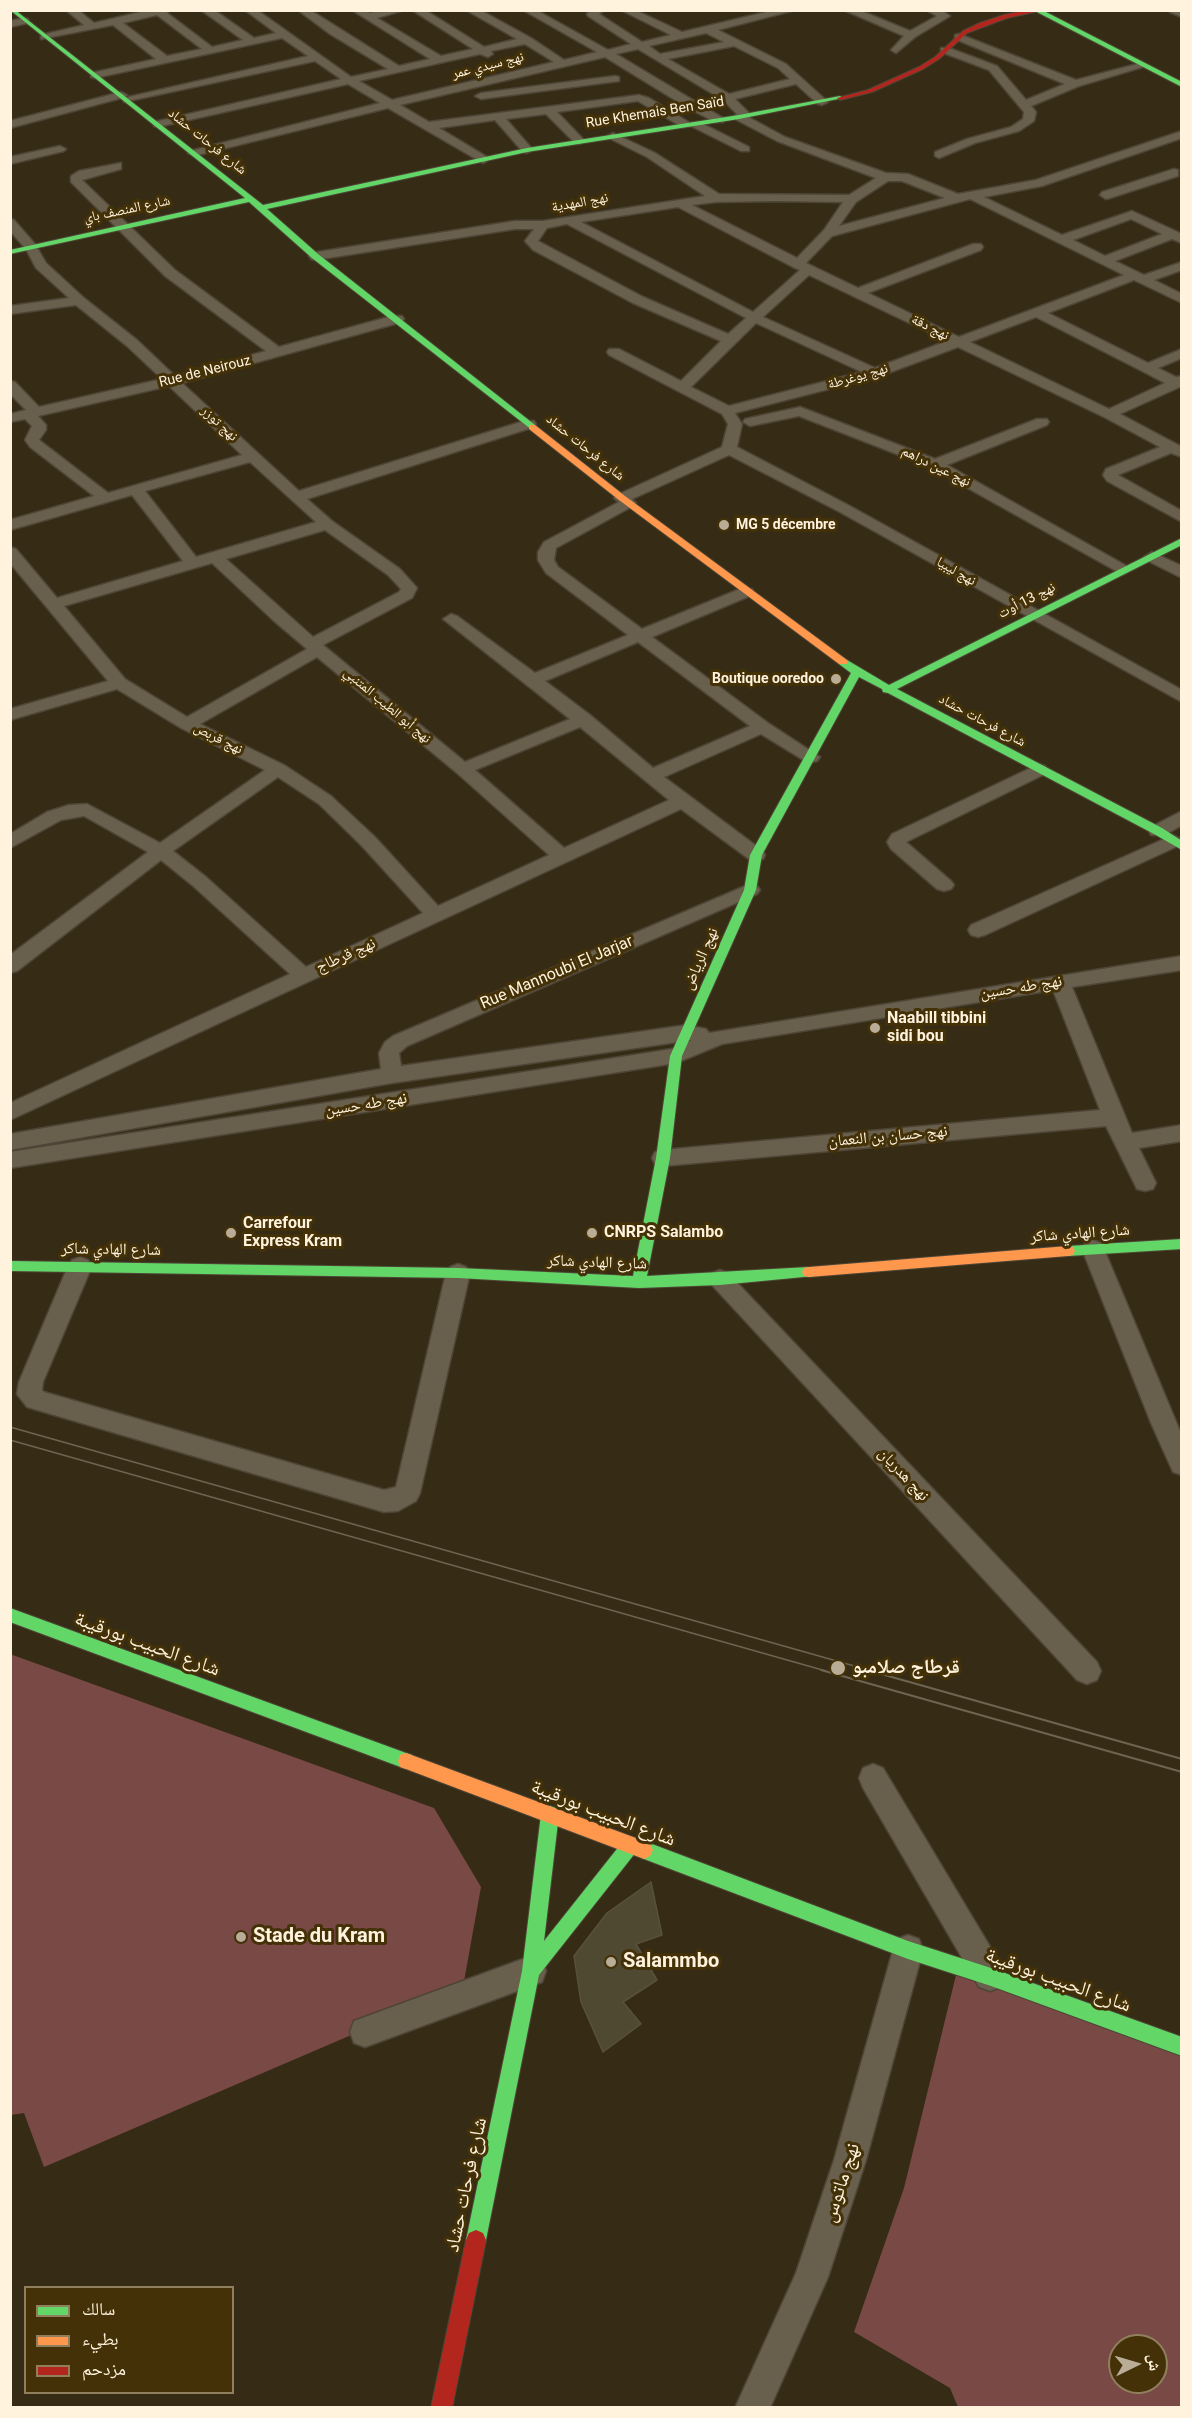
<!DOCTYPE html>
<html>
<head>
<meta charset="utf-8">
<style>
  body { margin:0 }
  #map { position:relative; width:1192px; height:2418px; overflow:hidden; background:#362c15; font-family:Roboto,"Noto Naskh Arabic",sans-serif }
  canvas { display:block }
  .frame { position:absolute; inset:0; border:12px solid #fff3de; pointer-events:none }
  .legend { position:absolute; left:24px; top:2286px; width:210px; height:108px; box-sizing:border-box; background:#443107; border:2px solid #8f7f5d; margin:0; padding:8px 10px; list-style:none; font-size:18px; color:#fff3de }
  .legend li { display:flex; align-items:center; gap:12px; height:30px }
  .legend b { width:30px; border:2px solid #8f7f5d }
  .north { position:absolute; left:1108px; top:2334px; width:60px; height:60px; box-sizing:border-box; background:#443107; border:2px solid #8f7f5d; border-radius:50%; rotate:85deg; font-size:16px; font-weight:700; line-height:24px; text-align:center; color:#fff3de }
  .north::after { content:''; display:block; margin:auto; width:21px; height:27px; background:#b9ad98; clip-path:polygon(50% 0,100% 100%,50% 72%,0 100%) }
</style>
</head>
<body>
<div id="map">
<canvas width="1192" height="2418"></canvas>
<div class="frame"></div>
<ul class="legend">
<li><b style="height:8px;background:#63d668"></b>سالك</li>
<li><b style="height:8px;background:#ff974d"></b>بطيء</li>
<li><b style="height:8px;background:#b3261e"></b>مزدحم</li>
</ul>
<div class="north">ش</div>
</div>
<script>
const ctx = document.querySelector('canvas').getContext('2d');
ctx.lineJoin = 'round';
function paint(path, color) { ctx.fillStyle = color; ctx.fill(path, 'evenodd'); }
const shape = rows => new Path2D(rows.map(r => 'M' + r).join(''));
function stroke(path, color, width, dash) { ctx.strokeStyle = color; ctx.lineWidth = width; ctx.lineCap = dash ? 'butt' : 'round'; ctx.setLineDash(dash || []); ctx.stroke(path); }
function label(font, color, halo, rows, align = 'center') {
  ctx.font = font + ' Roboto,"Noto Naskh Arabic",sans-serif'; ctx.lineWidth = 6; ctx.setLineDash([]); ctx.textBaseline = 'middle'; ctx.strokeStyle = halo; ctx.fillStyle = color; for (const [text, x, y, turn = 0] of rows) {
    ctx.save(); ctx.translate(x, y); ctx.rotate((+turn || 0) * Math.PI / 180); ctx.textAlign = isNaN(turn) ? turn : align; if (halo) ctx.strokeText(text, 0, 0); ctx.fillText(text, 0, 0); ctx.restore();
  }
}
paint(shape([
  [10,1654,434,1808,481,1887,463,1987,44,2167,24,2113,11,2115],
  [957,1971,1181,2055,1181,2407,958,2407,950,2388,854,2332,904,2188],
  [1120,2346,1156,2346,1156,2382,1120,2382]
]), '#794945');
const building = shape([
  [651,1882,662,1935,636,1944,657,1980,623,2002,641,2024,603,2052,581,2002,574,1956,607,1913,651,1882]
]);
paint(building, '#504931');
stroke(building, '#58523c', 1.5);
const street = shape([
  [66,10,78,10,94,23,149,10,170,10,167,13,212,47,243,40,201,10,214,10,254,38,276,33,245,10,257,10,351,77,388,69,330,34,298,10,310,10,399,66,430,59,352,10,365,10,370,13,383,10,404,10,377,18,441,56,473,49,412,10,425,10,484,47,517,39,466,10,480,10,531,38,564,60,597,52,523,10,536,10,608,50,631,44,588,16,587,14,591,10,604,10,599,14,642,42,671,35,621,10,635,10,682,32,775,10,795,10,718,30,786,64,828,102,822,105,818,104,796,84,735,99,750,114,750,118,785,137,886,173,908,174,958,194,1036,180,1182,131,1182,138,1042,186,984,197,1062,235,1132,211,1182,234,1182,243,1172,239,1115,261,1144,275,1182,262,1182,270,1154,280,1182,294,1182,303,1134,280,1048,313,1148,363,1182,349,1182,358,1158,368,1176,377,1182,376,1182,386,1120,414,1182,447,1182,457,1171,453,1118,475,1182,511,1182,522,1107,481,1103,475,1106,469,1160,447,1104,417,958,347,880,376,735,413,742,424,737,447,848,505,1182,690,1182,702,838,511,729,455,632,499,636,503,633,506,556,548,554,560,558,567,642,629,740,589,752,589,754,592,752,595,652,637,768,723,820,757,817,761,811,762,805,761,761,734,664,777,763,851,765,855,763,859,749,859,681,809,10,1120,10,1103,290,974,192,885,161,860,17,971,10,973,10,955,148,852,84,816,61,820,10,848,10,834,47,812,69,805,87,804,160,843,265,770,181,728,117,689,10,720,10,709,108,681,10,563,10,547,16,549,57,598,183,561,132,495,10,530,10,520,94,496,30,447,25,440,32,426,25,419,10,422,10,414,26,410,10,394,10,381,15,382,39,407,162,379,127,346,76,305,10,314,10,306,69,298,36,268,26,249,10,231,10,219,14,220,35,244,46,263,84,298,137,340,175,376,266,351,165,276,71,182,71,176,79,171,121,163,121,169,82,180,175,270,279,347,392,316,402,316,404,319,402,322,182,383,299,491,524,421,534,421,536,424,534,427,307,499,332,521,400,569,417,588,412,598,323,645,465,762,570,719,443,619,451,614,457,616,535,673,628,635,546,573,538,560,538,552,544,542,619,502,614,498,617,495,722,447,728,424,722,414,609,355,607,352,609,349,619,349,681,381,721,341,633,303,533,250,525,241,534,229,515,229,315,260,311,259,309,256,311,253,515,221,543,221,705,196,647,157,609,138,607,136,613,133,655,153,719,194,849,195,876,178,777,141,735,119,733,117,737,114,723,100,638,49,616,54,723,118,723,122,715,122,688,108,605,57,400,105,429,122,639,95,649,98,690,123,699,122,749,147,749,151,741,151,691,126,682,127,638,101,557,112,585,141,579,144,575,143,546,114,506,119,533,150,527,153,523,152,495,120,439,128,487,157,487,161,483,163,388,108,194,156,188,153,190,151,380,103,348,84,158,127,154,126,154,122,341,79,315,61,124,102,124,98,308,56,282,38,95,78,91,77,91,73,156,59,113,25,41,39,41,35,84,25,66,10],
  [157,15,202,49,167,56,123,23,157,15],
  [706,33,724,42,660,54,649,46,706,33],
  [525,44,554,62,392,100,359,81,480,54,488,57,493,54,491,51,525,44],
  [734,46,778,68,790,79,729,94,668,59,734,46],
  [888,181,902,181,945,198,839,226,856,202,888,181],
  [970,199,1124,275,959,337,868,293,981,250,983,247,981,244,973,244,858,288,806,263,832,236,970,199],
  [775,201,843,202,824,230,797,258,692,205,716,202,775,201],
  [678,207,793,267,800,270,753,312,581,222,678,207],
  [1131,219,1162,234,1105,256,1073,240,1131,219],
  [567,224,746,318,728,334,643,297,538,241,547,228,567,224],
  [809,275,947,341,875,368,763,317,809,275],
  [1036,317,1142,371,1165,383,1109,409,970,342,1036,317],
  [756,323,862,372,729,406,691,387,756,323],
  [169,386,242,455,108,493,39,440,46,430,46,425,38,416,169,386],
  [250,462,316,522,196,557,145,491,250,462],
  [325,530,388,575,401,589,399,592,313,637,226,559,325,530],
  [212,563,274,621,307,649,187,717,125,679,64,606,212,563],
  [638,642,750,726,653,768,590,715,545,681,638,642],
  [317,657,457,773,549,855,438,906,375,837,331,796,284,765,200,724,317,657],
  [580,727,669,800,564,848,475,770,580,727],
  [278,777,319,804,361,845,423,913,306,967,206,877,173,851,278,777],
  [844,10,859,10,910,31,937,16,926,10,941,10,950,16,915,37,896,53,891,50,904,36,844,10],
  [1169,10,1182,10,1182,17,1170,12,1169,10],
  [24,18,28,19,28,23,10,27,10,21,24,18],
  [959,34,1076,80,1141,63,1146,66,1079,86,1031,106,1036,112,1034,121,1019,131,975,143,939,158,935,156,935,152,967,139,1011,127,1023,119,1024,112,989,70,941,52,941,48,949,48,997,66,1026,100,1065,84,955,39,955,35,959,34],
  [615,76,619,77,619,81,481,99,475,96,481,93,615,76],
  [121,92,127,95,125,97,10,128,10,121,121,92],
  [60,146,66,149,64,151,10,164,10,157,60,146],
  [1174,169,1178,170,1178,176,1110,198,1106,199,1100,195,1102,192,1174,169],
  [800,407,935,459,1037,419,1047,419,1049,422,1047,425,947,465,1132,569,1124,574,1118,572,930,467,799,416,750,426,743,422,745,419,800,407],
  [1152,552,1182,566,1182,578,1146,560,1144,557,1152,552],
  [1039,764,1045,766,1048,770,1045,774,906,842,951,881,954,885,951,889,944,891,937,889,891,849,887,842,892,834,1039,764],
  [1182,811,1182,825,1165,835,1151,835,1149,831,1151,827,1182,811],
  [1173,835,1182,840,1180,845,985,935,978,937,971,935,968,930,971,925,1173,835],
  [750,884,757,886,760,890,757,894,407,1046,399,1053,401,1066,687,1025,706,1029,709,1033,1182,956,1182,970,1072,987,1132,1133,1182,1125,1182,1141,1139,1148,1156,1183,1153,1189,1145,1191,1137,1189,1106,1126,663,1166,655,1164,652,1158,655,1152,663,1150,1100,1110,1053,990,722,1044,676,1063,10,1168,10,1152,672,1049,692,1040,392,1083,10,1150,10,1134,381,1069,379,1053,385,1042,393,1036,750,884],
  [1093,1240,1101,1243,1104,1249,1182,1436,1182,1475,1173,1472,1151,1423,1082,1249,1085,1243,1093,1240],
  [80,1257,88,1260,92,1266,43,1382,42,1390,44,1392,384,1490,396,1487,446,1273,450,1267,458,1264,466,1267,470,1273,420,1493,416,1501,398,1511,384,1512,27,1407,17,1394,19,1382,68,1266,72,1260,80,1257],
  [720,1270,728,1273,1097,1662,1101,1671,1097,1680,1087,1684,1077,1680,712,1285,708,1279,712,1273,720,1270],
  [873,1764,883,1768,1001,1965,1005,1976,1001,1987,990,1991,979,1987,863,1788,859,1778,863,1768,873,1764],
  [908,1935,919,1939,923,1950,866,2160,828,2277,770,2408,735,2408,796,2273,834,2160,893,1950,897,1939,908,1935],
  [531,1956,542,1960,546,1971,542,1982,365,2047,354,2043,350,2032,354,2021,531,1956]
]);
const fast = shape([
  [10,10,15,10,263,205,527,148,739,115,840,96,843,98,739,119,527,152,267,209,318,254,535,425,535,429,532,430,312,258,249,202,10,254,10,250,245,198,10,10],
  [1033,10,1042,10,1182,82,1182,87,1033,10],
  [1182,538,1182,545,897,689,1162,828,1182,841,1182,850,1154,834,888,693,883,692,882,689,859,677,762,855,756,890,682,1056,670,1158,647,1276,809,1267,814,1268,816,1272,814,1276,720,1285,639,1288,458,1278,10,1271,10,1261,458,1268,633,1276,656,1158,670,1056,744,890,750,855,851,673,839,664,839,660,847,660,889,685,1182,538],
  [1182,1239,1182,1249,1068,1256,1063,1255,1061,1251,1063,1247,1068,1246,1182,1239],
  [10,1608,406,1753,412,1755,414,1761,412,1767,406,1769,10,1622,10,1608],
  [550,1806,556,1808,559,1814,544,1941,624,1840,630,1837,636,1840,638,1844,644,1841,908,1941,991,1968,1182,2037,1182,2056,991,1986,908,1959,644,1859,638,1856,636,1852,539,1975,486,2240,483,2247,476,2250,469,2247,466,2240,522,1971,541,1814,544,1808,550,1806]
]);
const slow = shape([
  [529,425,535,425,625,496,847,660,847,664,839,664,619,500,529,429,529,425],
  [1068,1246,1073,1247,1075,1251,1073,1255,1068,1256,809,1277,804,1276,802,1272,804,1268,809,1267,1068,1246],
  [406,1753,644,1841,650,1844,653,1850,650,1856,644,1859,406,1769,400,1767,398,1761,400,1755,406,1753]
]);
const jam = shape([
  [1028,10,1039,11,1007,18,967,33,939,59,923,69,872,92,840,100,837,98,868,90,919,67,935,57,963,31,980,23,1004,15,1028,10],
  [476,2230,483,2233,486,2240,452,2408,431,2408,466,2240,469,2233,476,2230]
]);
stroke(street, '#4e4536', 3);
stroke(fast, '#4e4536', 2);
stroke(slow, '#4e4536', 2);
stroke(jam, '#4e4536', 2);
paint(street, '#685f4c');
paint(fast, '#63d668');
paint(slow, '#ff974d');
paint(jam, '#b3261e');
stroke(shape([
  [10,1427,872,1671],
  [10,1440,826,1671]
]), '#6d6452', 1.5);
stroke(shape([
  [821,1670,1182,1772],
  [867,1670,1182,1759]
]), '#6d6452', 2);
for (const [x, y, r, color] of [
  [724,525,6,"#b9ad98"],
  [836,679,6,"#b9ad98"],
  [875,1028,6,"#b9ad98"],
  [231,1233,6,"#b9ad98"],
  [592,1233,6,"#b9ad98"],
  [838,1668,8,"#b9ad98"],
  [241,1937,6,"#b9ad98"],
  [611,1962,6,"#b9ad98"]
]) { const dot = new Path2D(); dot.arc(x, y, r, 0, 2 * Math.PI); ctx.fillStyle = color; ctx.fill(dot); stroke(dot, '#443107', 2); }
label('14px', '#fff3de', '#443107', [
  ["نهج سيدي عمر",488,66,-14],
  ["Rue Khemais Ben Saïd",655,113,-9],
  ["شارع فرحات حشاد",207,142,39],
  ["نهج المهدية",580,203,-10],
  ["شارع المنصف باي",127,210,-12],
  ["نهج دقة",930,328,27],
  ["Rue de Neirouz",205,372,-14],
  ["نهج يوغرطة",858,377,-16],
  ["نهج توزر",219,424,43],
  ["شارع فرحات حشاد",585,448,39],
  ["نهج عين دراهم",936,467,26],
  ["نهج ليبيا",956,572,30],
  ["نهج 13 أوت",1027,601,-27],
  ["نهج أبو الطيب المتنبي",387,706,40],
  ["شارع فرحات حشاد",982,721,28],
  ["نهج قربص",218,739,27]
]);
label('bold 14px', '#fff3de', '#443107', [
  ["MG 5 décembre",736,525],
  ["Boutique ooredoo",824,679,"right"]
], 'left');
label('16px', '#fff3de', '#443107', [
  ["نهج قرطاج",346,956,-24],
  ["نهج الرياض",701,959,-66],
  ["Rue Mannoubi El Jarjar",557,973,-23],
  ["نهج طه حسين",1021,988,-9],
  ["نهج طه حسين",366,1105,-9],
  ["نهج حسان بن النعمان",888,1137,-5],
  ["شارع الهادي شاكر",1080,1234,-4],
  ["شارع الهادي شاكر",111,1250,1],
  ["شارع الهادي شاكر",597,1263,2],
  ["نهج هدريان",903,1475,47]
]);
label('bold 16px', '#fff3de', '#443107', [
  ["Naabill tibbini",887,1019],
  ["sidi bou",887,1037],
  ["Carrefour",243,1224],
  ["Express Kram",243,1242],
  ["CNRPS Salambo",604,1233]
], 'left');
label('20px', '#fff3de', '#443107', [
  ["شارع الحبيب بورقيبة",147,1645,20],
  ["شارع الحبيب بورقيبة",603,1814,21],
  ["شارع الحبيب بورقيبة",1058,1981,20],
  ["نهج ماتوس",842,2183,-72],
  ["شارع فرحات حشاد",467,2185,-78]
]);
label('bold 20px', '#fff3de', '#443107', [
  ["قرطاج صلامبو",852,1668],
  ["Stade du Kram",253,1937],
  ["Salammbo",623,1962]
], 'left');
</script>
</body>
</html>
